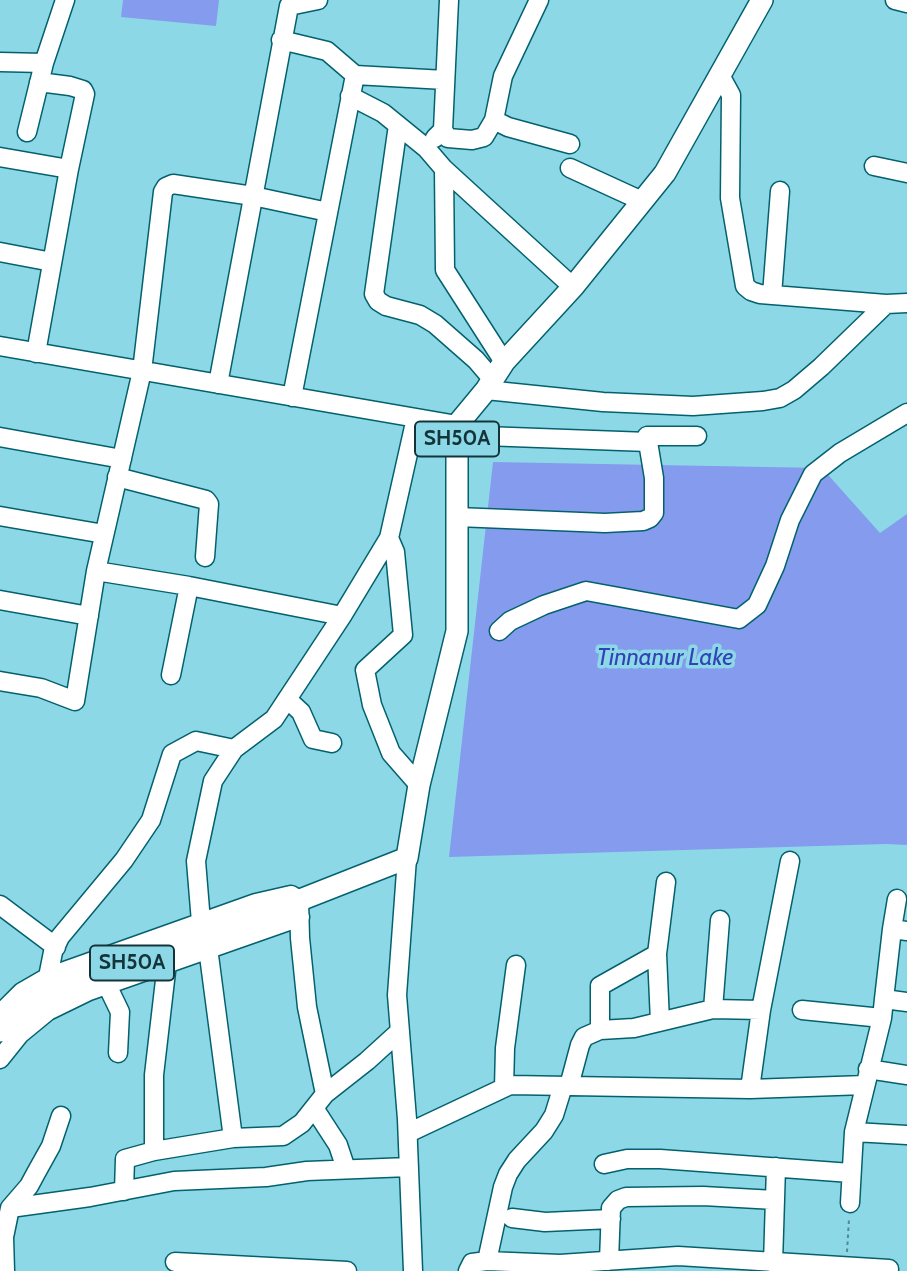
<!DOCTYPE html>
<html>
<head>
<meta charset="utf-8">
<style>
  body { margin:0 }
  canvas { display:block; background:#8cd8e7 }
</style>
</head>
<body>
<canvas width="907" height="1271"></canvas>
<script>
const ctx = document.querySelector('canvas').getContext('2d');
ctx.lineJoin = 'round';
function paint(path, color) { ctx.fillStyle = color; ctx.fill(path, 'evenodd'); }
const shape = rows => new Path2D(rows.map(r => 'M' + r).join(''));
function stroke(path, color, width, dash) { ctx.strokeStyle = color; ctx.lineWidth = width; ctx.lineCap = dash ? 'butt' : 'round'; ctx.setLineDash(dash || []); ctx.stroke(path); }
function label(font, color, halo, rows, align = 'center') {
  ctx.font = font + ' Cabin,sans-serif'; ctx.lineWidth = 7; ctx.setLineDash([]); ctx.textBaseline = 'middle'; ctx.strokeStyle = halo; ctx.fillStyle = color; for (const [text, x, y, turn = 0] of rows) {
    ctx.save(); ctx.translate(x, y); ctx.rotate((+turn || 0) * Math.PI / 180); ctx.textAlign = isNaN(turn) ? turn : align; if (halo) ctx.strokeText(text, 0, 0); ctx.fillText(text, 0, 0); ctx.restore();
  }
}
paint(shape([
  [123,0,219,0,216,26,121,17],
  [493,462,822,468,880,533,907,514,907,845,886,844,449,857]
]), '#859cee');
const minor = shape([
  [895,0,907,3],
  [281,40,327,51,355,75,292,397],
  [0,62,44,63],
  [355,75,445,80],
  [720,75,731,95,730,198,745,286,751,291,760,294,886,304,907,303],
  [350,96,383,113,426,148,444,169,573,287],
  [494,120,508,127,570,144],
  [398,125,374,294,378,301,386,306,420,315,435,324,476,360,493,380],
  [443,130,448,138,472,140,484,137,494,120,503,76,539,0],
  [27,132,44,63,65,0],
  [435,138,443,130,449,0],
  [0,157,69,169],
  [874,166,907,173],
  [570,168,642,201],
  [444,169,445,270,504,362],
  [0,252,52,262],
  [772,295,780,191],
  [0,346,457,425],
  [36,353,69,169,85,94,83,90,70,86,39,82],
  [218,384,289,6,318,0],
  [486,390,603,402,693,406,763,401,780,398,794,390,821,367,886,304],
  [457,435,648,442],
  [0,437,122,459],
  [117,477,206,500,209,504,205,557],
  [0,516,104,534],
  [457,517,605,523,643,521,650,518,654,513,654,478,647,436,697,436],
  [389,538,395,552,403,635,365,670,372,705,391,753,419,785],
  [96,571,189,586,342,616],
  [0,600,89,616],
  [499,631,510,621,544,605,586,591,739,619,757,605,775,566,790,520,813,474,840,453,907,413],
  [171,675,189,586],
  [0,681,41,688,75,701,96,571,142,371,163,192,166,187,173,184,253,196,328,212],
  [287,699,301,712,313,739,332,743],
  [407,858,397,995,407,1119,413,1271],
  [0,905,56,947],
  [201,922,196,861,213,781,234,749,274,719,342,616,389,538,416,418],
  [892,929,897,899],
  [208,948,233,1138],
  [48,977,53,952,60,937,124,860,151,820,172,754,196,741,234,749],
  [107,985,120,1012,118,1053],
  [884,999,892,929,907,931],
  [713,1009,720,920],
  [802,1010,882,1018],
  [0,1014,22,992,48,977,256,903,291,895,299,900,300,938,307,1007,325,1094],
  [660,1022,657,954,666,882],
  [600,1030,600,986,657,954],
  [0,1059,20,1034,48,1011,89,991,300,917],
  [868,1069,907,1075],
  [563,1086,554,1115,544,1131,517,1160,508,1174,503,1187,487,1261,560,1264,678,1256,889,1269],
  [569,1086,580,1045,584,1037,600,1030,634,1028,713,1009,761,1010],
  [504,1088,505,1048,516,965],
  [750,1089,761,1010,790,861],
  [314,1108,338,1145,346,1169],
  [854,1132,907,1135],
  [408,1133,510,1085,750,1089,865,1085],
  [154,1151,154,1075,167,963],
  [604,1164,627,1159,660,1159,851,1173],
  [124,1191,125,1159,154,1151,233,1138,283,1136,302,1123,325,1094,367,1061,400,1031],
  [850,1203,854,1132,882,1018,884,999,907,1002],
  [10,1208,90,1197,174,1181,266,1177,307,1171,409,1167],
  [512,1218,545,1222,611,1219],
  [609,1261,611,1208,618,1200,626,1197,703,1196,775,1200],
  [175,1262,347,1271],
  [773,1263,776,1167],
  [5,1271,4,1237,10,1208,29,1186,36,1173,51,1146,61,1116],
  [468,1271,472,1263,487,1261]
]);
const major = shape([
  [0,1031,21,1013,59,990,272,911,407,858,419,785,457,631,457,425,486,390,504,362,573,287,665,173,762,0]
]);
stroke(minor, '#03616e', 21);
stroke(major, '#03616e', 24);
stroke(shape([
  [847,1252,849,1219]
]), '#528893', 2, [3.5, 3.5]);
stroke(minor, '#fff', 18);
stroke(major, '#fff', 21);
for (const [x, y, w] of [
  [457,439,84],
  [132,963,84]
]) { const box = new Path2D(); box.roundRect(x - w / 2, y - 17.5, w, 35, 5); ctx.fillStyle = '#8cd8e7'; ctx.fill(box); stroke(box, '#14343a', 2); }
label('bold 21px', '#14343a', null, [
  ["SH50A",457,439],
  ["SH50A",132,963]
]);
label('italic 24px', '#3441b7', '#8cd8e7', [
  ["Tinnanur Lake",665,658]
]);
</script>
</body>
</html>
